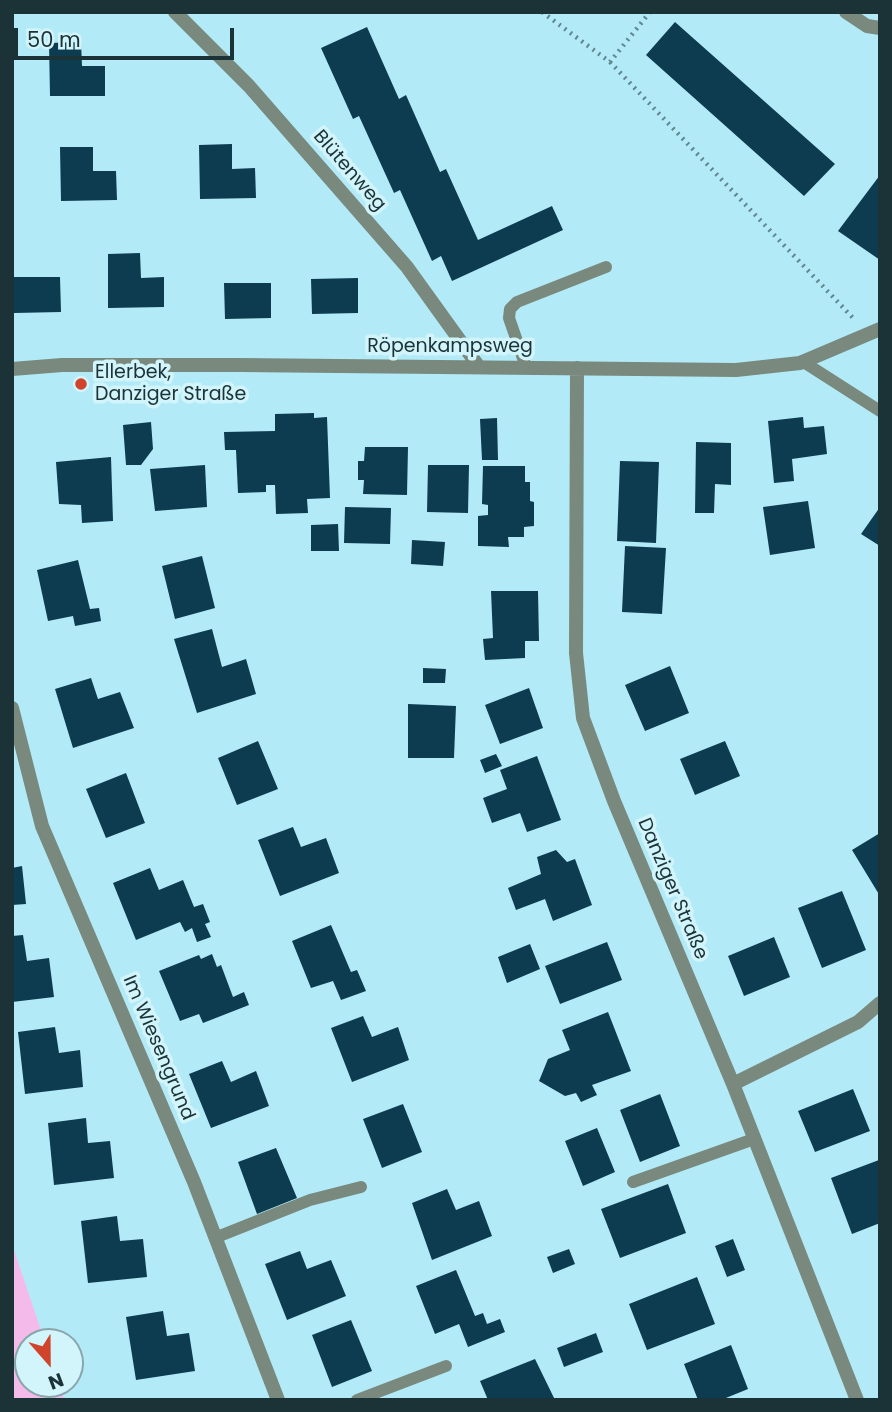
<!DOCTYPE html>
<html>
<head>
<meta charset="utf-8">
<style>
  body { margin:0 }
  #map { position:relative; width:892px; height:1412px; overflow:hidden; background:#b2ebf7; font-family:Poppins,sans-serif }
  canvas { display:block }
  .frame { position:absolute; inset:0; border:14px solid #1b3237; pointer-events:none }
  .north { position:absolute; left:14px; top:1328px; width:70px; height:70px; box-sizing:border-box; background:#d2f4fb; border:2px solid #89a6ad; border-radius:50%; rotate:159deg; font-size:19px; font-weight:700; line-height:28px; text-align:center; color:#1b3237 }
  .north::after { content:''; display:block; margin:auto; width:24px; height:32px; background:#cf442a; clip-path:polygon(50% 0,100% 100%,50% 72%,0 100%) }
  .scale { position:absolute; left:14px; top:28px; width:220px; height:32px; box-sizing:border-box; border:4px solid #1b3237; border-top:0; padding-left:9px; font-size:21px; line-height:24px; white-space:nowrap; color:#1b3237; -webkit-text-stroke:5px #d2f4fb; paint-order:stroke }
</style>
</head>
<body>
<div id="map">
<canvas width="892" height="1412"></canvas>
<div class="frame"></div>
<div class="north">N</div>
<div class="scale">50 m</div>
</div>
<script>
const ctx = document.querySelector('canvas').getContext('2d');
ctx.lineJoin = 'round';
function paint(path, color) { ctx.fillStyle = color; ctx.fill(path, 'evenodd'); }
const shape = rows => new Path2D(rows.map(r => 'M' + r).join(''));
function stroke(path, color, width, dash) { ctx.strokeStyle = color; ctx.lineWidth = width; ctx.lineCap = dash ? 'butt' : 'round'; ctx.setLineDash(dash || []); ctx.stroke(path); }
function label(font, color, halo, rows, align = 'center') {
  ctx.font = font + ' Poppins,sans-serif'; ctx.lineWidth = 7; ctx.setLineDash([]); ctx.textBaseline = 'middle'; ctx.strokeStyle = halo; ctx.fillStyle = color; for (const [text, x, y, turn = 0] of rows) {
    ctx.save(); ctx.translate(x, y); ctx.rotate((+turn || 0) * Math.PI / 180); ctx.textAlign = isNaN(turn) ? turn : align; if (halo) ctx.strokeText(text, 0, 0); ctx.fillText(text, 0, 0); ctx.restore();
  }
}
paint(shape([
  [12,1244,45,1342,28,1342,28,1384,59,1384,64,1400,12,1400]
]), '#f4bbea');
paint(shape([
  [675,22,835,164,804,196,646,55],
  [367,27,399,99,406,95,440,172,446,169,478,240,552,206,563,230,452,281,441,256,432,261,400,190,394,193,359,116,353,119,321,48],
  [81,42,82,66,105,66,105,96,50,96,49,43],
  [232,144,232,169,255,168,256,198,200,199,199,145],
  [60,147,93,147,93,171,116,171,117,200,61,201],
  [880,175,880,260,838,231],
  [140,253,141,278,164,277,164,307,108,308,108,254],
  [14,277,60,277,61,312,14,313],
  [358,278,358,313,312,314,311,279],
  [224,283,271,283,271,318,225,319],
  [314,413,314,418,327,417,330,498,307,499,308,513,276,514,275,485,266,485,266,492,238,493,236,450,225,450,224,432,275,431,275,414],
  [803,417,804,428,824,426,827,454,792,459,794,481,774,483,768,421],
  [497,418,498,460,482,460,480,419],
  [151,422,153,449,141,465,126,465,123,425],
  [696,442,731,443,731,485,715,484,714,513,695,513],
  [365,447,408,447,407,495,363,494,364,480,358,480,358,461,364,461],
  [111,457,113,521,82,523,81,505,59,504,56,462],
  [620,461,659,462,656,543,617,541],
  [205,465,207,507,155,511,150,469],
  [428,465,469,465,468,513,427,512],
  [483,466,525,466,525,482,530,482,530,501,534,502,534,526,524,527,524,537,508,537,509,547,478,546,478,516,488,515,488,505,482,504],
  [808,501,815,548,770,555,763,507],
  [345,507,391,508,390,544,344,543],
  [880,507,880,546,861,534],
  [338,524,339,551,311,551,311,525],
  [412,540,445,542,443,566,411,564],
  [625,546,666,548,662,614,622,612],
  [202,556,215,608,175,619,162,566],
  [78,560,90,609,99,608,101,621,75,626,73,616,48,621,37,570],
  [491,591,538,591,539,641,525,641,525,658,485,660,483,639,493,638],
  [212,629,222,667,246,659,256,694,197,713,174,639],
  [670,666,689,713,645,731,625,685],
  [423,668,446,669,445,683,423,683],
  [91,678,98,699,120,692,134,728,73,748,55,689],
  [529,688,543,728,500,744,485,705],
  [408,704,456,706,454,758,408,758],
  [258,741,278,789,237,805,218,758],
  [725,741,740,776,695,795,680,759],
  [496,754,502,766,485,773,480,760],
  [537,756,561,820,527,832,520,813,492,823,483,798,507,789,500,770],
  [126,773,145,823,106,838,86,789],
  [293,827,301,847,326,838,339,873,280,896,258,840],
  [880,833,880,896,852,850],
  [556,850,567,862,575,859,592,905,553,921,545,899,516,910,508,888,541,874,537,857],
  [22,866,26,904,12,905,12,868],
  [150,868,159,890,183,880,194,907,203,904,210,922,205,924,211,937,197,942,192,928,185,932,180,922,136,940,113,883],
  [842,891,866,950,822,968,798,908],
  [331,925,351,972,357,970,366,991,341,1000,333,981,311,988,292,941],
  [23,935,27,961,49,958,54,997,12,1002,12,936],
  [774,937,790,977,744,996,728,956],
  [607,942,622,980,560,1004,545,966],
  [530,944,540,969,507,983,498,957],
  [212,954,217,967,221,965,233,997,244,992,249,1005,203,1023,199,1014,180,1021,159,971,199,955,201,959],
  [608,1012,631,1071,592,1085,597,1095,581,1102,576,1093,565,1096,539,1081,548,1059,570,1050,562,1030],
  [363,1016,372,1037,398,1027,409,1060,352,1082,331,1028],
  [55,1027,59,1053,80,1050,83,1087,25,1094,18,1032],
  [222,1061,231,1082,256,1071,269,1106,211,1128,189,1074],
  [853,1089,870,1131,815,1152,798,1111],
  [660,1094,680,1146,640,1162,620,1110],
  [403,1104,422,1152,382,1168,363,1119],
  [86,1118,88,1143,110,1141,114,1178,54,1185,48,1123],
  [597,1128,615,1172,583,1186,565,1141],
  [276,1148,297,1198,257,1214,238,1162],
  [879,1160,880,1223,852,1234,831,1178],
  [668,1184,686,1233,620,1258,601,1209],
  [447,1189,456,1210,479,1201,492,1236,432,1260,412,1203],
  [117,1216,120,1241,143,1239,147,1277,88,1283,81,1221],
  [733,1239,745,1270,727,1277,715,1246],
  [569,1249,575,1264,553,1273,547,1257],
  [300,1251,307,1269,331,1260,346,1296,287,1320,265,1264],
  [456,1270,475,1316,483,1313,487,1324,500,1319,505,1332,468,1347,459,1324,435,1334,416,1286],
  [697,1277,715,1324,647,1350,629,1304],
  [163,1311,167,1336,189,1333,195,1371,136,1380,126,1317],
  [351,1320,372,1371,332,1387,312,1335],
  [596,1333,603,1352,564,1367,557,1348],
  [731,1345,748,1389,721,1400,698,1400,684,1364],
  [535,1359,555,1400,488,1400,480,1381]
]), '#0d3b4f');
stroke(shape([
  [542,12,610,62,650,12],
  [610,62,854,319]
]), '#60878f', 4.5, [2, 5]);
stroke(shape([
  [802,361,880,411],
  [526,367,509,318,510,309,517,302,606,267],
  [633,1182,754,1139],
  [217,1237,310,1200,361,1187],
  [357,1400,446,1366]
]), '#79897d', 12);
stroke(shape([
  [175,12,249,86,407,267,479,367],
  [846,12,867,26,880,28],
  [577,368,576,653,583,718,614,801,733,1084,857,1400],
  [12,369,62,365,240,365,736,370,800,363,880,329],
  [12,708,42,826,194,1182,278,1400],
  [733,1084,858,1022,880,1003]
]), '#79897d', 14);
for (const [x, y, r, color] of [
  [81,384,7,"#cf442a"]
]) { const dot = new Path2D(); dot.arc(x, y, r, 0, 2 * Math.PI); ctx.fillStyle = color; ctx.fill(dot); stroke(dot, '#d2f4fb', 2.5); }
label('19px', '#1b3237', '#d2f4fb', [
  ["Blütenweg",349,171,49],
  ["Röpenkampsweg",450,347],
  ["Danziger Straße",672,889,67],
  ["Im Wiesengrund",158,1048,67]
]);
label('19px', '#1b3237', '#d2f4fb', [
  ["Ellerbek,",95,373],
  ["Danziger Straße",95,395]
], 'left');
</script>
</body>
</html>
